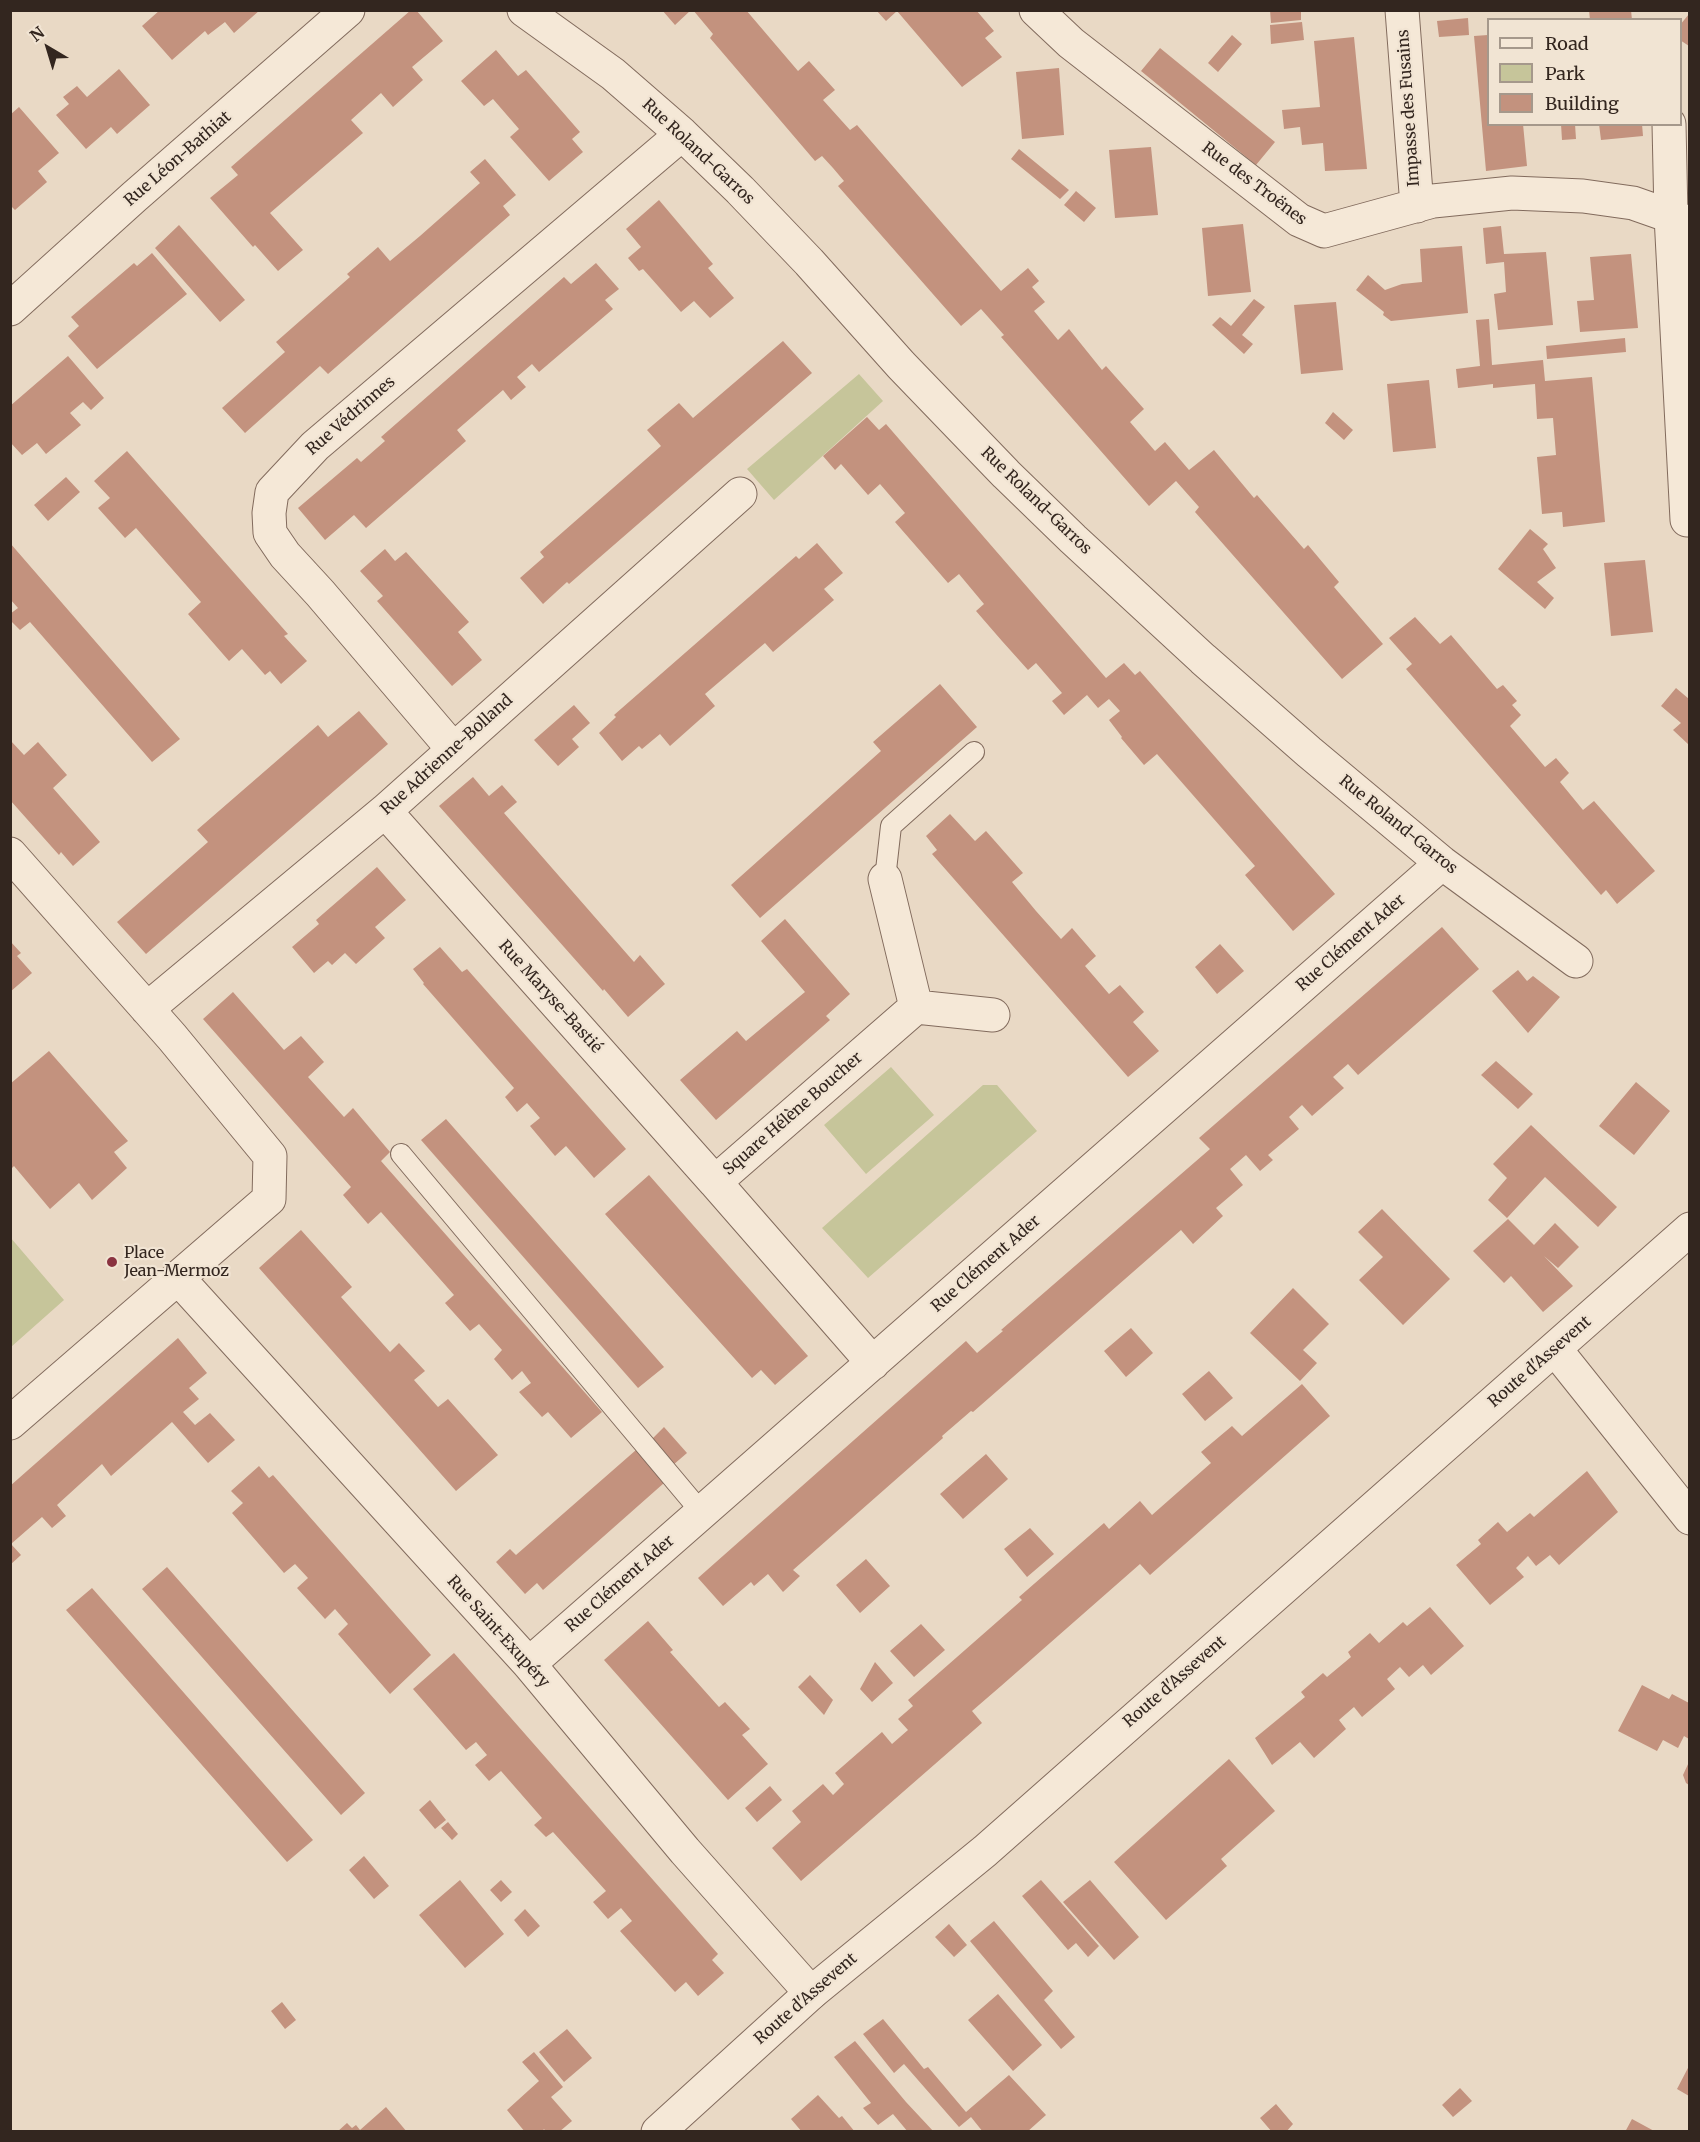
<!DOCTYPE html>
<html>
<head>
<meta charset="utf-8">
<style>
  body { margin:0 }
  #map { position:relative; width:1700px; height:2142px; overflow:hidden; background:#e9d9c5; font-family:Merriweather,serif }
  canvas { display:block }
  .frame { position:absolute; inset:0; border:12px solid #33261f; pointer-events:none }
  .legend { position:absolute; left:1487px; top:18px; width:195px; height:108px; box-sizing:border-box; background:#f1e4d3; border:2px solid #a5988b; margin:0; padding:8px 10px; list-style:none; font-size:18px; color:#33261f }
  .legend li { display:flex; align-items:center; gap:12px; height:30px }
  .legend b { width:30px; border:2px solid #a5988b }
  .north { position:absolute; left:18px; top:18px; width:60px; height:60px; -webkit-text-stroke:4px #f1e4d3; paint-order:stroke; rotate:322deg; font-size:16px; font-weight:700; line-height:24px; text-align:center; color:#33261f }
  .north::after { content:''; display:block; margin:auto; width:21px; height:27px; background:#33261f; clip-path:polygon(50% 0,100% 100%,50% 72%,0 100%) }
</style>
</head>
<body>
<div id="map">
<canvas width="1700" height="2142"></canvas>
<div class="frame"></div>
<ul class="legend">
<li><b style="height:8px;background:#f5e8d7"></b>Road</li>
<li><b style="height:16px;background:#c6c59a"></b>Park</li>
<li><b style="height:16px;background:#c3927e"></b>Building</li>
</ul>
<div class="north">N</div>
</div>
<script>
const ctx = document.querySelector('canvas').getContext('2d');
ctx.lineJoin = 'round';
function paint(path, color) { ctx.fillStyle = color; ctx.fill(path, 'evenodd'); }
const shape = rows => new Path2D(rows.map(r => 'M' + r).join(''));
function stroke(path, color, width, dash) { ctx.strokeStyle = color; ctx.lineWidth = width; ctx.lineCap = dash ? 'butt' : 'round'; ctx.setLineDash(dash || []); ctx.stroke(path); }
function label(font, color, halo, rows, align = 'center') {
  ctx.font = font + ' Merriweather,serif'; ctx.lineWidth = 4.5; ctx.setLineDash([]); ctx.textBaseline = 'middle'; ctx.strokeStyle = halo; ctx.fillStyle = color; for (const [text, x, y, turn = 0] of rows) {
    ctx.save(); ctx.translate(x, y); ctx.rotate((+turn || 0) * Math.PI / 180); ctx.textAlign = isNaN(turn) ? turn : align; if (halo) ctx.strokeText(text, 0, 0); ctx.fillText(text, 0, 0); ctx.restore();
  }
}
paint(shape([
  [859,374,883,401,774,500,747,469],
  [891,1067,934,1115,866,1174,824,1125],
  [983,1085,997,1085,1037,1131,868,1278,822,1228],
  [10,1237,64,1300,11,1347,10,1347]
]), '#c6c59a');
paint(shape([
  [160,10,260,10,234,33,225,22,208,35,205,31,172,60,142,26],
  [411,10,416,10,443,41,412,67,423,80,393,107,381,93,351,120,363,133,270,213,303,250,278,271,255,245,253,247,210,198,238,175,231,167],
  [662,10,691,10,675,25],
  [693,10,746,10,798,71,809,61,835,90,823,100,850,130,857,125,1001,291,1028,268,1039,281,1032,287,1045,302,1034,311,1058,340,1069,329,1102,370,1106,366,1144,409,1130,422,1155,451,1165,442,1189,470,1214,450,1254,498,1257,495,1304,549,1308,545,1339,582,1334,587,1383,644,1342,679,1195,512,1199,507,1176,481,1149,506,1001,337,1004,335,981,309,961,326,838,186,844,181,833,168,822,156,815,161,710,38,713,34],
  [876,10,976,10,994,31,985,38,1002,57,962,87,897,11,886,21],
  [1270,10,1301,10,1301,20,1271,23],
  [1589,10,1631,10,1632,20,1590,20],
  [1689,14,1689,46,1680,40,1680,25],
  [1468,18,1469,35,1439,37,1437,21],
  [1302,22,1304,40,1271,44,1270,25],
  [1232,35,1242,44,1218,72,1208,63],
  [1488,35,1488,124,1523,124,1527,166,1486,171,1474,36],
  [1354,37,1367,169,1325,171,1323,143,1302,145,1300,127,1284,129,1282,110,1320,107,1314,41],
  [1160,48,1275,142,1256,165,1141,71],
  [496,50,518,76,526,70,580,132,572,139,583,152,549,181,510,137,519,129,493,99,484,106,461,81],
  [1059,68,1064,135,1022,139,1016,72],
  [119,69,150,105,117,134,111,127,86,149,56,115,69,104,63,97,77,86,87,97],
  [19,107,59,153,38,171,47,182,15,210,10,205,10,115],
  [1561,124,1575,124,1576,139,1562,140],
  [1599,124,1642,124,1643,136,1601,140],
  [1151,147,1158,215,1115,218,1109,150],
  [1019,149,1069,190,1060,199,1011,159],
  [485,159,516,195,503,206,510,215,328,374,320,366,245,433,222,408,285,352,276,342,350,277,347,274,378,247,390,261,420,236,480,183,470,172],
  [1076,191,1096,208,1084,222,1064,205],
  [659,200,713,264,708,268,734,298,710,318,694,301,681,312,643,269,639,271,628,258,641,247,626,229],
  [1243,224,1251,292,1208,296,1202,228],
  [179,225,245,300,220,322,155,248],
  [1501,226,1504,254,1546,252,1553,325,1498,330,1494,294,1506,292,1504,262,1486,264,1483,228],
  [1462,246,1468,313,1391,321,1383,315,1384,312,1356,290,1368,275,1385,290,1402,284,1422,282,1420,249],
  [152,253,187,294,97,369,68,336,79,326,71,317,134,263,137,266],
  [1631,254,1638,328,1580,332,1577,301,1594,300,1590,257],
  [596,263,619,289,605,300,613,309,539,372,532,364,517,377,526,387,511,400,503,390,472,417,457,430,466,441,366,528,354,515,325,540,298,508,357,458,361,462,385,441,381,437,564,277,571,284],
  [1254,299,1265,307,1242,335,1253,344,1244,354,1212,325,1220,317,1231,326],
  [1336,302,1343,370,1301,374,1294,305],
  [1489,319,1492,365,1543,360,1545,381,1592,377,1605,522,1563,527,1562,512,1542,514,1537,457,1556,455,1553,418,1537,419,1535,384,1493,388,1493,384,1458,388,1456,369,1480,366,1476,320],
  [1625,338,1626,352,1547,359,1546,346],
  [783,341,812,373,569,584,567,582,543,604,520,578,544,557,540,552,661,446,647,430,679,403,693,418],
  [68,356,104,398,91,410,83,402,70,413,81,425,46,454,37,443,22,455,10,442,10,406],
  [1429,380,1436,448,1393,452,1387,384],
  [1333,412,1353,430,1344,440,1325,423],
  [867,417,879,430,886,424,1106,678,1124,663,1135,675,1140,671,1335,894,1293,931,1245,875,1255,866,1157,754,1144,765,1121,738,1122,737,1109,720,1120,711,1109,699,1098,708,1087,695,1064,715,1052,701,1062,693,1036,663,1028,670,1002,641,976,611,984,604,959,574,948,583,922,553,895,522,905,513,880,484,868,495,841,464,835,470,823,456],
  [127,451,288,634,284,636,307,661,281,684,270,671,265,675,242,649,229,661,188,614,201,602,136,528,125,538,98,508,110,498,94,481],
  [66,477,80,492,48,521,34,505],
  [1530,529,1548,544,1543,549,1556,568,1537,582,1554,598,1545,609,1498,569],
  [10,543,180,739,152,762,30,622,20,630,10,620,10,614,18,608,10,599],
  [817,543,843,573,824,589,834,600,773,652,765,643,705,694,715,706,670,746,660,734,642,749,639,746,622,761,599,733,616,717,614,715,796,556,799,559],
  [385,549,395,561,406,552,469,622,458,632,482,660,452,686,377,601,383,596,360,571],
  [1645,560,1653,632,1611,636,1604,563],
  [1415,617,1440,644,1451,635,1497,689,1503,685,1517,701,1512,705,1521,715,1510,726,1545,767,1556,758,1569,773,1560,782,1583,810,1594,801,1655,871,1617,904,1606,890,1601,895,1406,669,1412,664,1389,638],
  [940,684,977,727,760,918,731,885,881,751,873,742],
  [1676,688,1689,699,1689,745,1673,730,1681,723,1661,706],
  [574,705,590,723,572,739,579,747,558,766,534,740],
  [359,711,388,744,146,954,117,922,208,842,197,830,318,725,328,737],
  [10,740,24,755,38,742,67,775,53,788,100,842,73,866,61,852,59,855,10,800],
  [473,777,489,796,502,785,517,802,504,813,634,962,640,955,665,984,628,1017,604,989,603,991,439,806],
  [950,814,975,841,986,831,1023,873,1012,882,1036,911,1061,939,1072,928,1096,956,1085,966,1109,994,1120,985,1144,1012,1133,1022,1159,1051,1128,1077,932,854,937,850,926,836],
  [377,867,406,900,375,927,385,938,356,964,345,953,332,965,328,961,314,973,292,947,319,924,316,920],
  [785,919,850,994,826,1016,830,1020,716,1120,680,1080,737,1031,746,1041,805,992,761,941],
  [1442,927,1479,969,1358,1075,1348,1064,1333,1077,1344,1088,1312,1116,1302,1105,1289,1117,1299,1129,1268,1155,1273,1160,1260,1171,1246,1155,1230,1169,1243,1185,1216,1208,1223,1216,1193,1244,1181,1230,973,1412,971,1411,942,1436,943,1438,793,1570,800,1576,783,1592,768,1574,754,1586,751,1582,723,1606,698,1578,966,1341,977,1353,1003,1331,1001,1330,1210,1149,1199,1138],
  [10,941,21,953,17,956,32,973,10,992],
  [1220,944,1244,971,1217,994,1195,967],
  [440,947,462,972,467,969,626,1149,594,1178,566,1146,555,1156,530,1126,540,1118,527,1103,517,1112,505,1097,514,1088,423,984,424,983,413,969],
  [1518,970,1527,981,1533,976,1560,997,1528,1033,1492,991],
  [233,992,284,1050,301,1036,324,1062,308,1077,344,1117,353,1108,390,1152,381,1161,602,1412,571,1438,548,1412,542,1417,519,1392,531,1383,522,1371,512,1380,494,1359,502,1350,479,1324,470,1331,445,1303,454,1295,381,1212,368,1224,343,1195,351,1187,203,1019],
  [49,1051,128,1141,114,1152,127,1168,92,1200,79,1183,50,1209,14,1166,10,1170,10,1084],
  [1496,1061,1533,1094,1518,1109,1481,1075],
  [1636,1082,1670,1111,1634,1155,1599,1126],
  [446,1119,664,1367,638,1388,421,1140],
  [1531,1125,1617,1207,1598,1227,1545,1177,1507,1218,1488,1200,1507,1178,1493,1164],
  [649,1175,808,1356,775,1385,761,1370,752,1378,605,1214],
  [1382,1209,1450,1279,1403,1325,1359,1280,1383,1257,1358,1232],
  [1508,1219,1534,1245,1555,1223,1579,1247,1558,1268,1544,1256,1573,1286,1543,1312,1511,1276,1504,1283,1473,1251],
  [301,1230,352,1287,341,1297,365,1324,390,1352,399,1343,425,1371,414,1380,438,1407,448,1399,498,1455,456,1491,259,1268],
  [1293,1288,1329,1324,1303,1350,1317,1363,1300,1381,1250,1333],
  [1131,1328,1153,1353,1126,1377,1104,1351],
  [178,1338,207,1373,189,1388,199,1399,183,1412,195,1425,210,1413,235,1440,208,1463,172,1422,111,1476,102,1464,57,1505,66,1516,52,1528,42,1517,11,1544,21,1555,10,1565,10,1486],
  [1209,1371,1233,1398,1205,1421,1182,1394],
  [1302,1384,1330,1416,1150,1575,1140,1564,1001,1686,972,1711,982,1723,801,1881,772,1848,801,1822,792,1811,823,1784,833,1795,844,1784,835,1773,882,1732,892,1744,908,1730,898,1719,913,1706,908,1700,1022,1600,1019,1597,1104,1523,1109,1529,1140,1501,1152,1515,1211,1463,1201,1452,1232,1426,1242,1436],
  [664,1427,687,1453,673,1465,651,1440],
  [636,1450,664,1483,543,1590,537,1583,525,1594,496,1562,510,1549,516,1555],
  [986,1454,1008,1479,963,1519,940,1494],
  [259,1466,269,1478,273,1475,431,1655,390,1694,338,1634,348,1624,335,1609,325,1619,297,1588,308,1578,295,1564,284,1573,232,1513,243,1503,231,1491],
  [1587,1471,1618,1512,1559,1565,1550,1555,1536,1566,1528,1556,1516,1568,1524,1577,1490,1605,1456,1565,1481,1544,1478,1540,1498,1522,1507,1532,1530,1513,1534,1517],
  [1030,1528,1054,1554,1027,1577,1004,1549],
  [866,1559,890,1586,860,1613,836,1585],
  [167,1567,365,1793,341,1815,142,1589],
  [92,1588,313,1840,287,1862,66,1610],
  [1430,1607,1464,1646,1431,1675,1423,1665,1409,1677,1400,1667,1387,1679,1395,1689,1362,1717,1354,1707,1339,1720,1346,1729,1314,1758,1300,1742,1272,1765,1255,1738,1305,1697,1301,1692,1323,1673,1327,1677,1351,1657,1348,1652,1370,1633,1379,1643,1403,1622,1407,1626],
  [648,1621,673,1650,670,1652,719,1707,725,1702,750,1729,742,1735,768,1764,728,1800,604,1660],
  [921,1624,945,1650,914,1677,890,1651],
  [454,1653,718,1954,712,1960,724,1973,698,1996,686,1982,675,1992,620,1931,632,1921,621,1908,608,1919,593,1902,606,1891,553,1832,546,1837,534,1825,542,1818,501,1771,489,1781,475,1765,487,1755,476,1742,466,1750,413,1689],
  [875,1662,893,1683,872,1702,860,1689],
  [810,1675,833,1700,824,1715,798,1687],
  [1642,1685,1669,1699,1672,1694,1689,1703,1689,1739,1684,1736,1678,1748,1663,1740,1657,1751,1618,1731],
  [1229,1759,1275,1811,1221,1859,1227,1866,1166,1920,1114,1862],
  [1689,1762,1689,1785,1686,1783,1683,1775],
  [770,1786,782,1800,757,1822,745,1808],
  [430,1800,446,1820,435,1829,419,1810],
  [448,1822,458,1834,452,1840,441,1828],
  [364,1856,389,1886,374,1899,349,1870],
  [460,1880,504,1934,465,1968,419,1915],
  [501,1880,512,1892,501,1902,490,1890],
  [1041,1880,1099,1946,1088,1957,1076,1943,1068,1950,1022,1896],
  [1090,1880,1139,1937,1114,1960,1063,1902],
  [525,1909,540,1926,528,1937,514,1920],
  [994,1921,1053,1991,1044,2000,1075,2037,1061,2049,970,1941],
  [949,1924,967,1945,954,1957,935,1937],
  [998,1994,1042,2045,1013,2071,968,2020],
  [282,2002,296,2020,285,2029,271,2011],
  [883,2019,924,2069,928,2067,966,2112,1009,2075,1046,2115,1027,2132,983,2132,971,2117,959,2127,904,2064,894,2073,863,2034],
  [567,2029,592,2058,564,2082,539,2052],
  [855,2041,906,2102,934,2132,908,2132,893,2114,878,2125,863,2108,871,2103,834,2057],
  [534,2052,563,2087,551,2097,572,2121,559,2132,546,2132,544,2129,542,2132,525,2132,507,2110,539,2081,522,2062],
  [1689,2066,1689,2096,1677,2089],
  [1460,2088,1472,2101,1453,2117,1442,2105],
  [818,2095,839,2118,842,2116,855,2132,802,2132,791,2119],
  [1276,2104,1293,2124,1286,2132,1272,2132,1260,2118],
  [386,2107,407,2132,337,2132,347,2123,352,2128,356,2125,360,2130],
  [1632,2119,1656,2132,1625,2132]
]), '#c3927e');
const service = shape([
  [885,879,891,826,974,752],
  [401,1154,702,1513]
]);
const minor = shape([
  [524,10,613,74,682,134,740,190,809,262,901,365,1006,474,1073,539,1203,659,1309,752,1442,863,1576,961],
  [1036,10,1071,43,1299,220,1324,231,1433,201,1512,193,1583,196,1633,203,1690,223],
  [1402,10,1417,206],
  [1669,124,1671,216,1687,520],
  [10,309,134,197,348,10],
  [453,749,320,593,285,555,270,533,269,513,272,492,315,446,682,134],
  [385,811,715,1182],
  [10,854,172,1037,270,1156,269,1199,10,1423],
  [885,879,916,1007,993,1015],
  [147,1009,385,811,740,494],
  [178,1278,529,1664,685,1851,811,1993],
  [1555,1349,1690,1518],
  [873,1363,715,1182,916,1007],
  [529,1664,1442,863]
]);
const tertiary = shape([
  [658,2132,811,1993,985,1851,1690,1229]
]);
stroke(service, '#826b5d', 22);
stroke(minor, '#826b5d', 35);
stroke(tertiary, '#826b5d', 35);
stroke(service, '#f5e8d7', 20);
stroke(minor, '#f5e8d7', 33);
stroke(tertiary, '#f5e8d7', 33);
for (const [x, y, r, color] of [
  [112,1262,6,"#8a3340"]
]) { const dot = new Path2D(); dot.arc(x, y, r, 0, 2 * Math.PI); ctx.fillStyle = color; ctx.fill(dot); stroke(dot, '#f1e4d3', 2); }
label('16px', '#33261f', '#f1e4d3', [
  ["Impasse des Fusains",1409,108,-94],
  ["Rue Roland-Garros",698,152,43],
  ["Rue Léon-Bathiat",178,159,-41],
  ["Rue des Troënes",1254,184,37],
  ["Rue Védrinnes",351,416,-41],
  ["Rue Roland-Garros",1036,501,44],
  ["Rue Adrienne-Bolland",447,755,-42],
  ["Rue Roland-Garros",1398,825,39],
  ["Rue Clément Ader",1351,943,-41],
  ["Rue Maryse-Bastié",550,997,48],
  ["Square Hélène Boucher",793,1114,-41],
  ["Rue Clément Ader",986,1264,-41],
  ["Route d'Assevent",1540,1362,-41],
  ["Rue Clément Ader",620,1584,-41],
  ["Rue Saint-Exupéry",498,1632,48],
  ["Route d'Assevent",1175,1682,-41],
  ["Route d'Assevent",806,1999,-41]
]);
label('16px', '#33261f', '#f1e4d3', [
  ["Place",124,1253],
  ["Jean-Mermoz",124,1271]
], 'left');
</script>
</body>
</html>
